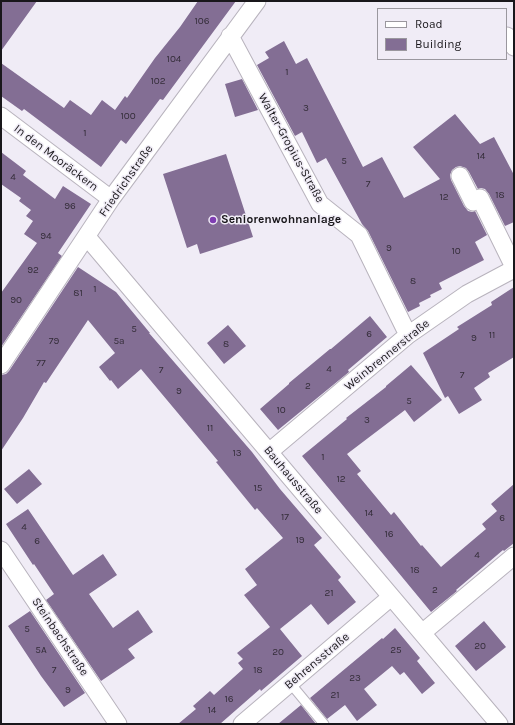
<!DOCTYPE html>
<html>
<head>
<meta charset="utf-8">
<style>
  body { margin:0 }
  #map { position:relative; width:515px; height:725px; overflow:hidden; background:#f0ecf6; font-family:Karla,sans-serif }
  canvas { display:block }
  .frame { position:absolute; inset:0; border:2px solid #19171b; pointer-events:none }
  .legend { position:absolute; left:377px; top:8px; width:130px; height:52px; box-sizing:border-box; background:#f0ecf6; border:1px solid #9a979e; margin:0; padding:5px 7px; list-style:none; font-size:12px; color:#19171b }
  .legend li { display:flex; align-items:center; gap:8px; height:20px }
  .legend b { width:20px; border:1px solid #9a979e }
</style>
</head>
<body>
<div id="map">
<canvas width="515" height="725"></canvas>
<div class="frame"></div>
<ul class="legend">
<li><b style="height:5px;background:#fff"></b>Road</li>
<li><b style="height:11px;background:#836e94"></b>Building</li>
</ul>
</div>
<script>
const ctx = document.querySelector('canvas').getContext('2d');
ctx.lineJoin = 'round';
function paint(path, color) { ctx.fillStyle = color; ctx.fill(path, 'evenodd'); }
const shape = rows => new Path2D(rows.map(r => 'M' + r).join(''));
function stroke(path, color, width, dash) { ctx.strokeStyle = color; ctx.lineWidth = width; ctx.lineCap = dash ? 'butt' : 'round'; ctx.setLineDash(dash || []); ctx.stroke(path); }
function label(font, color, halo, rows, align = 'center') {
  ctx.font = font + ' Karla,sans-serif'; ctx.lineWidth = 3; ctx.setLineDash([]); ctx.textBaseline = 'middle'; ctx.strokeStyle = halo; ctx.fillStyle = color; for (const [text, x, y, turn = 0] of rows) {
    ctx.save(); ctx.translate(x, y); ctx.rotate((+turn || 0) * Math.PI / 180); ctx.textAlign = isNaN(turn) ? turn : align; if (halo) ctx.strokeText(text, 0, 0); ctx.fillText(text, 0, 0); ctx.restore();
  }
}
paint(shape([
  [1,1,37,1,1,51],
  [198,1,236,1,163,100,160,99,126,144,121,140,101,167,24,109,22,111,1,96,1,63,64,108,70,100,91,115,102,100,115,110,125,96,127,98,155,58,180,27],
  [284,41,296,64,307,58,363,167,382,157,404,198,440,179,413,147,455,114,480,144,494,137,514,175,514,222,505,226,489,194,485,189,481,188,478,189,469,172,466,168,460,166,456,167,452,170,450,175,451,180,464,206,468,211,472,212,475,211,487,235,475,242,484,260,439,283,442,289,430,295,431,297,419,303,420,306,408,312,368,231,362,224,326,158,317,163,302,132,295,136,257,65,269,58,265,52],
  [242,79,258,110,235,117,225,84],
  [1,152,26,171,23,175,55,199,63,186,91,204,58,253,62,256,1,347,1,293,37,243,24,234,33,221,26,216,31,210,19,201,21,198,1,184],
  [226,154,253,237,200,254,197,244,187,248,163,174],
  [78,267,116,292,150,333,149,333,252,452,280,489,322,538,314,545,341,577,338,580,356,602,328,625,311,604,280,629,302,656,261,691,260,689,220,724,178,724,196,709,193,706,210,691,214,695,243,669,238,663,243,659,237,653,270,627,244,595,257,585,245,569,283,538,257,508,255,510,216,462,218,461,141,369,118,389,111,380,110,381,99,367,115,353,88,320,46,383,44,382,23,418,1,451,1,375,6,374,9,371],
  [514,287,514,357,488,373,490,377,474,388,482,400,459,414,448,396,445,398,423,353,459,329,457,327,492,305,491,302],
  [370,316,387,337,348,370,349,372,278,430,260,409,289,384,289,383,330,349,331,349],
  [228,325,246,346,224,364,207,343],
  [411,365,442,400,414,422,405,410,347,454,361,471,357,474,391,515,394,512,421,546,422,545,441,567,486,529,482,524,497,511,491,504,514,484,514,543,504,551,503,550,456,590,457,591,431,612,302,456,347,419,346,418,386,387,386,386],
  [29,469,42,484,17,504,4,489],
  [28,509,73,575,103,554,117,575,89,594,113,628,138,610,153,632,128,649,135,658,101,681,46,600,54,594,34,564,33,565,6,524],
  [30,611,85,693,64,707,41,676,8,626],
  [484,621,506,647,476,671,455,646],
  [395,628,420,658,417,661,435,683,422,694,404,672,400,675,392,666,364,689,377,705,357,721,345,705,327,719,310,698,382,638,383,639],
  [301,705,316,724,278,724]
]), '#836e94');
const service = shape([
  [290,683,324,724]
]);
const minor = shape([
  [230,36,320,204,359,235,408,335],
  [507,36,514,47],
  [1,116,111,199],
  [460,176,473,202,480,198,514,267],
  [87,237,499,724],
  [1,365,111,199,257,1],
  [269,452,408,335,467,294,514,269],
  [1,550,118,724],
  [422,633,514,556],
  [242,724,391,597]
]);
stroke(service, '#b8b3bd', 11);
stroke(minor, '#b8b3bd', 19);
stroke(service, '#fff', 9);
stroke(minor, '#fff', 17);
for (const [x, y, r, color] of [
  [213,220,4,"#7f3eb3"]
]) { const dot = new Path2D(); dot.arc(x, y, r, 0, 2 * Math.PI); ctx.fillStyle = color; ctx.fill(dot); stroke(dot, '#f0ecf6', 1.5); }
label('10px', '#342d39', null, [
  ["106",202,21],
  ["104",174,59],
  ["1",287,72],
  ["102",158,81],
  ["3",306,108],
  ["100",128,116],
  ["1",85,133],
  ["14",481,156],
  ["5",344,161],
  ["4",13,177],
  ["7",368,184],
  ["18",500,195],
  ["12",444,197],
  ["96",70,206],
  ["94",46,236],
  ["9",389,248],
  ["10",456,251],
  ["92",33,270],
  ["8",413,281],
  ["1",95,289],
  ["81",78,293],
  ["90",16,300],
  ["5",134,329],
  ["6",369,334],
  ["11",492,335],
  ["9",474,338],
  ["79",54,341],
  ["5a",119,341],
  ["8",226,344],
  ["77",41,363],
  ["4",329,369],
  ["7",161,370],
  ["7",462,375],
  ["2",308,386],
  ["9",179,391],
  ["5",409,401],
  ["10",281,410],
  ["3",367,420],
  ["11",210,428],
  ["13",237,453],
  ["1",323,457],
  ["12",341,479],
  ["15",258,488],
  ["14",369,513],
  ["17",285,517],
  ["6",502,518],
  ["4",24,527],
  ["16",389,534],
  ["19",300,540],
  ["6",37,541],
  ["4",477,555],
  ["18",415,570],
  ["2",435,590],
  ["21",329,593],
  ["5",27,629],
  ["20",480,646],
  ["5A",41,650],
  ["25",396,650],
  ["20",278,652],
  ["7",54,670],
  ["18",258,670],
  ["23",355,678],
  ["9",68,690],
  ["21",335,695],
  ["16",229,699],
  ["14",212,710]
]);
label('12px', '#19171b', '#f0ecf6', [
  ["Walter-Gropius-Straße",291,148,61],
  ["In den Mooräckern",56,158,37],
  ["Friedrichstraße",126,181,-55],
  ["Weinbrennerstraße",387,355,-39],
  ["Bauhausstraße",293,480,50],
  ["Steinbachstraße",60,637,56],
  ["Behrensstraße",317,661,-40]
]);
label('bold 12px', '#19171b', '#f0ecf6', [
  ["Seniorenwohnanlage",221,220]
], 'left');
</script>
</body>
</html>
